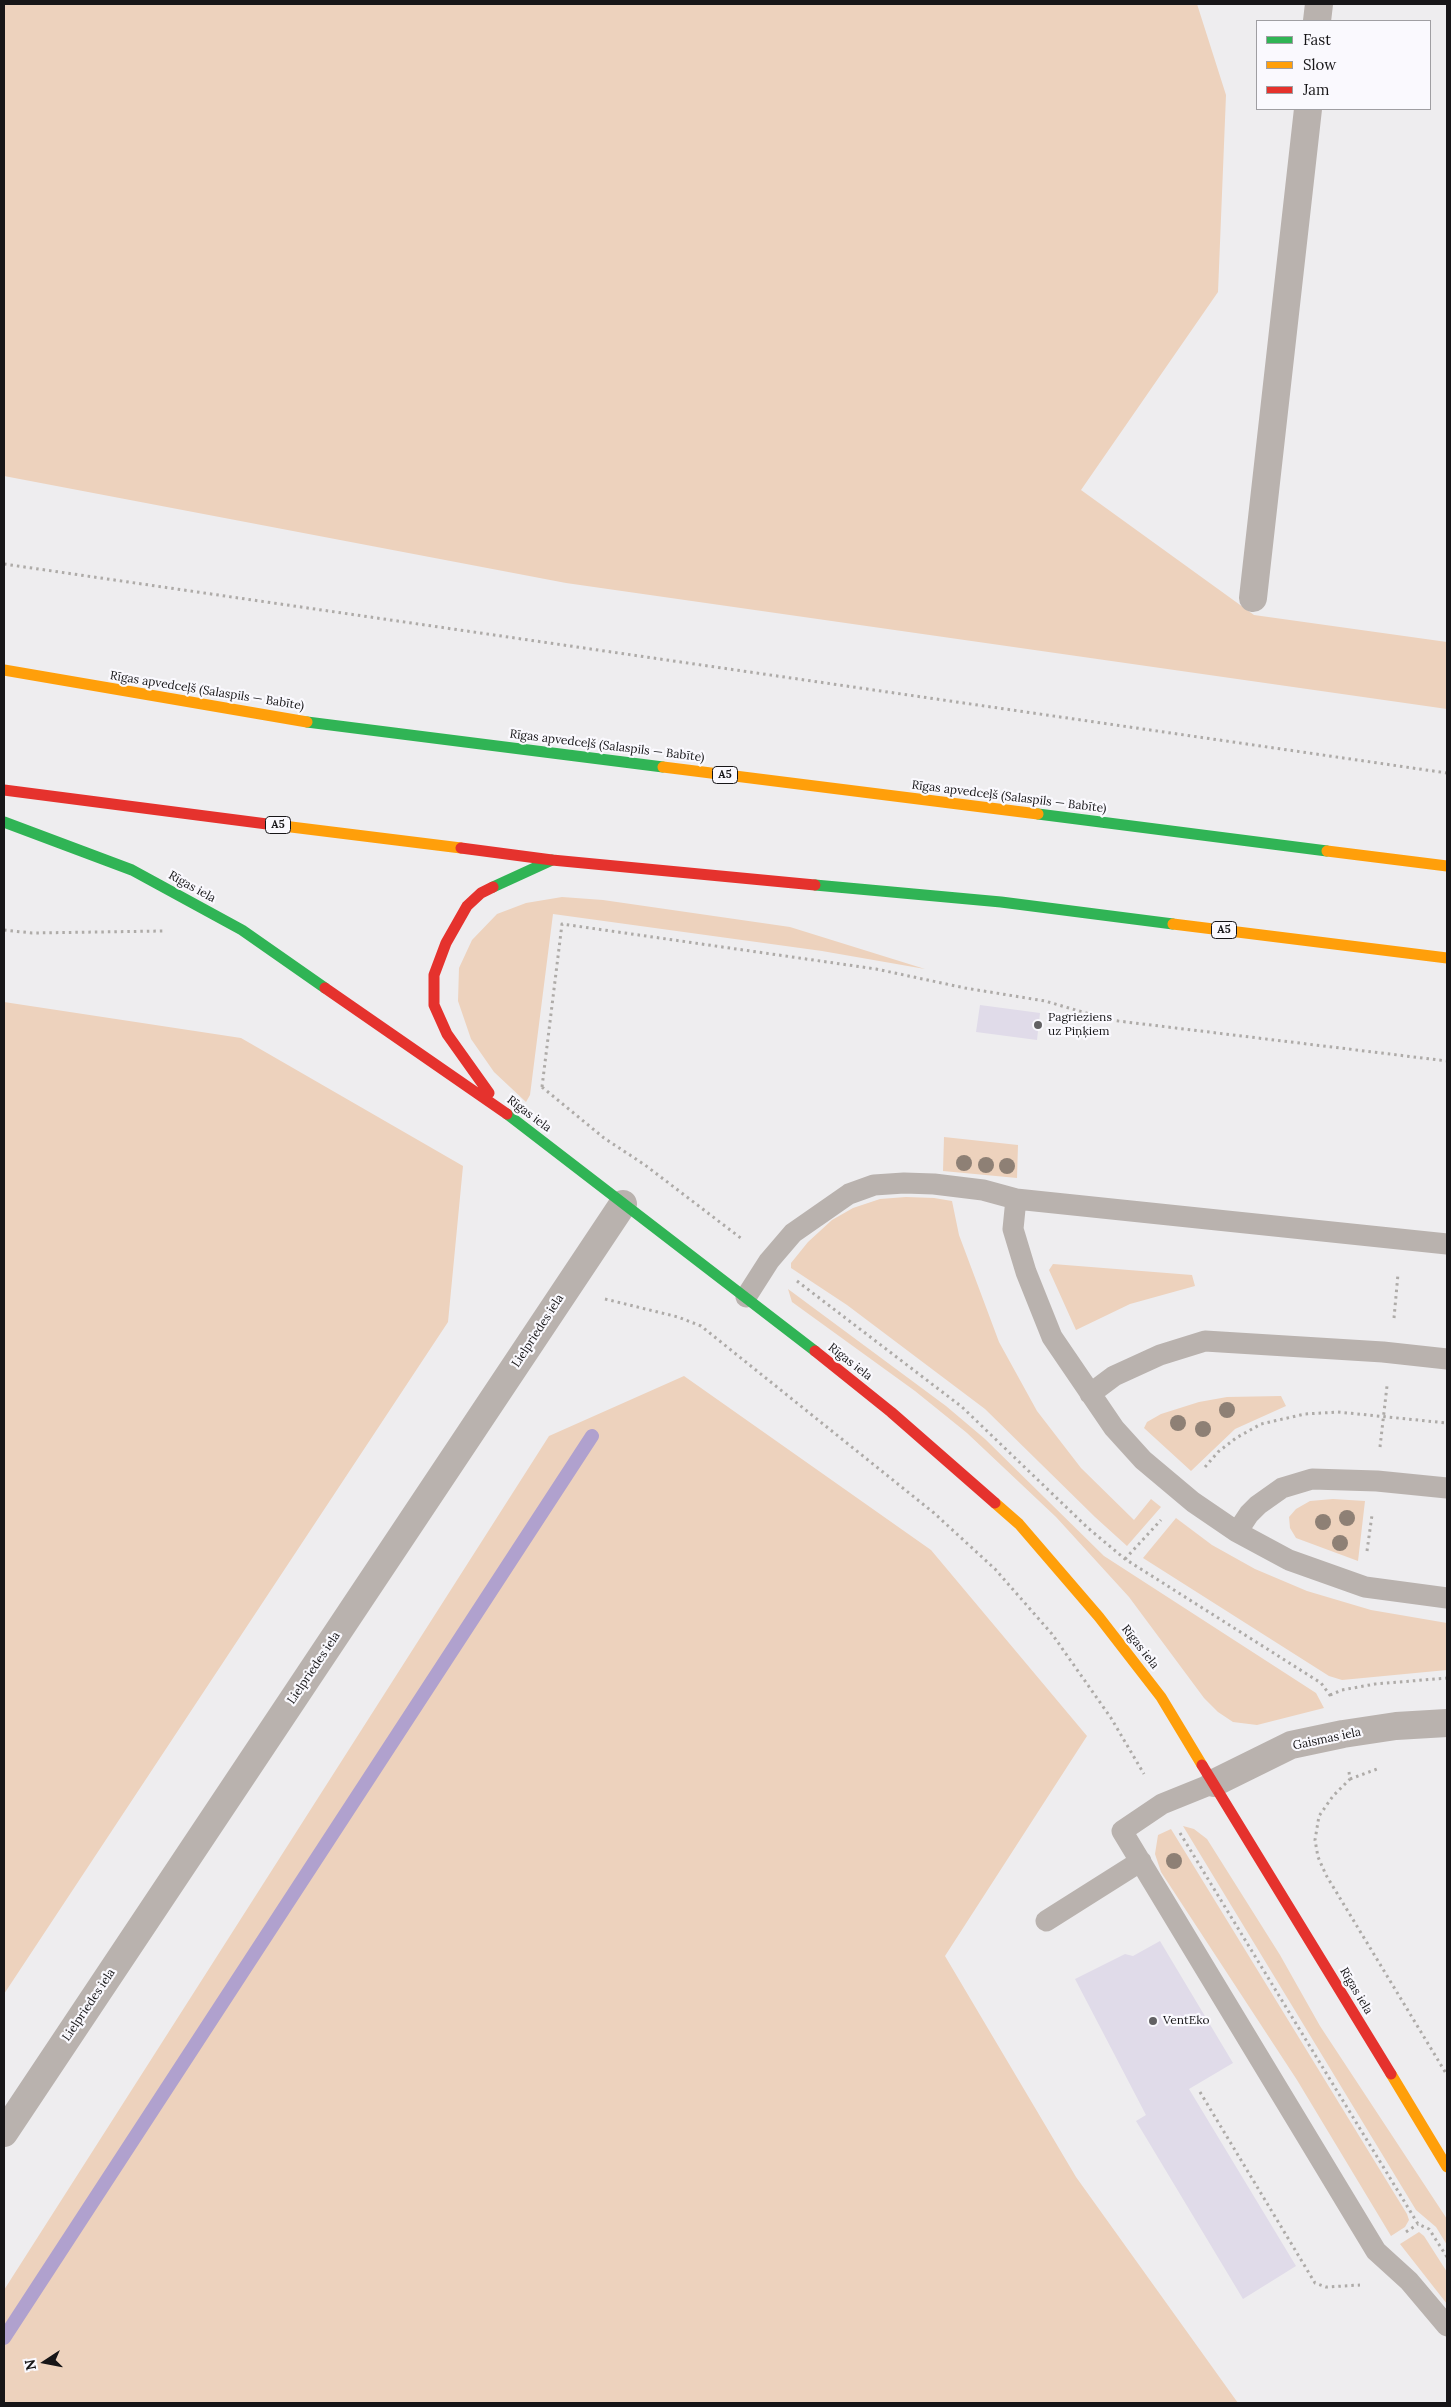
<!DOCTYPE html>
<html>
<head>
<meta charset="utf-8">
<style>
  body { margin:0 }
  #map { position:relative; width:1451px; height:2407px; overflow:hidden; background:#eeedef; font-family:Lora,serif }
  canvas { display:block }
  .frame { position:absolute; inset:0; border:5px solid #171618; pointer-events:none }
  .legend { position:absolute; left:1256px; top:20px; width:175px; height:90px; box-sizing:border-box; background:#faf9fe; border:1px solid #9f9ea2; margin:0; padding:6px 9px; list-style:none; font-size:15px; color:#171618 }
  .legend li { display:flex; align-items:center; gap:10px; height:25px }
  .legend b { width:25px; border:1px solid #9f9ea2 }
  .north { position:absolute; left:20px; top:2337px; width:50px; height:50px; -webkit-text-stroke:4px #faf9fe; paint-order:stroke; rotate:259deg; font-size:14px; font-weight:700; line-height:20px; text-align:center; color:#171618 }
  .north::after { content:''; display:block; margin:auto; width:18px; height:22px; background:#171618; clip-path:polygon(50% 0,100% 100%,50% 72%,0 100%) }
</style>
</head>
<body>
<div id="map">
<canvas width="1451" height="2407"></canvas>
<div class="frame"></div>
<ul class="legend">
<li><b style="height:6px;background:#30b455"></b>Fast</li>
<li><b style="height:6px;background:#ff9f0a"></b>Slow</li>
<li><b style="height:6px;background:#e5322d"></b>Jam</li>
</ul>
<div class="north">N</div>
</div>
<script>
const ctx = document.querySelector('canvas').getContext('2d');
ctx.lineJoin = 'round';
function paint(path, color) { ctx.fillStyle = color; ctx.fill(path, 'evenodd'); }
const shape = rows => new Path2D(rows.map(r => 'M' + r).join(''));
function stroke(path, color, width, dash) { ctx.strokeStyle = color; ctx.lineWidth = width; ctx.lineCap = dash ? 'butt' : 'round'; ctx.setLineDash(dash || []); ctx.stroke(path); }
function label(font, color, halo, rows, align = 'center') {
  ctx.font = font + ' Lora,serif'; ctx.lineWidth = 4.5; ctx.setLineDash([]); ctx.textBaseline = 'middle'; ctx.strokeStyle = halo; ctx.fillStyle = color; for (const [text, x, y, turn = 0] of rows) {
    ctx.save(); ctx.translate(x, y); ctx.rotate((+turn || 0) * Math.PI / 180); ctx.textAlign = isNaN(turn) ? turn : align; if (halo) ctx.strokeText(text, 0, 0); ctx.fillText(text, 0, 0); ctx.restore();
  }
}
paint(shape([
  [4,4,1197,4,1226,95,1218,292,1081,490,1254,615,1447,642,1447,709,566,583,4,476],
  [562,897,603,900,790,927,925,969,822,951,553,914,530,1095,526,1102,494,1072,471,1039,458,1001,459,968,472,940,497,914,526,903],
  [4,1002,241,1038,463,1166,448,1322,4,1994],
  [944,1137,1018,1145,1017,1178,943,1171],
  [906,1197,934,1198,952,1201,959,1235,999,1342,1037,1411,1081,1468,1134,1520,1151,1499,1161,1507,1127,1546,1095,1517,985,1409,847,1305,791,1268,791,1263,808,1242,832,1220,853,1208,880,1199],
  [1053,1264,1192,1275,1195,1286,1130,1304,1076,1330,1049,1270],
  [788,1289,946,1406,985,1439,1104,1556,1316,1693,1324,1708,1257,1725,1233,1722,1218,1712,1204,1698,1129,1597,1056,1517,967,1433,915,1391,792,1302],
  [684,1376,931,1550,1087,1736,945,1956,1076,2177,1238,2403,4,2403,4,2290,549,1436],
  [1281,1396,1286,1406,1235,1429,1191,1471,1144,1428,1147,1422,1161,1414,1199,1402,1227,1397],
  [1333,1499,1365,1501,1358,1561,1296,1538,1290,1528,1289,1517,1296,1509,1310,1501],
  [1176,1518,1212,1545,1255,1569,1307,1591,1371,1610,1447,1623,1447,1670,1342,1680,1329,1676,1143,1558],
  [1183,1826,1194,1829,1207,1839,1280,1955,1320,2026,1447,2219,1447,2245,1436,2227,1416,2210],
  [1171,1829,1407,2214,1409,2220,1405,2227,1391,2236,1297,2080,1161,1872,1155,1854,1158,1835],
  [1419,2232,1424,2236,1447,2272,1447,2304,1400,2244]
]), '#edd2bd');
stroke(shape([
  [4,2338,592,1436]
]), '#b0a1ce', 14);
paint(shape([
  [980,1005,1040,1013,1037,1040,976,1032],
  [1160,1941,1233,2063,1189,2089,1296,2266,1243,2299,1136,2121,1146,2115,1075,1979,1125,1954,1133,1956]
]), '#e0dbe9');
stroke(shape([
  [4,564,1447,773],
  [4,930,32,933,163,931],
  [542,1087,604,1138,645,1165,742,1239],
  [542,1087,562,924,876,969,965,988,1045,1001,1110,1020,1447,1061],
  [797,1281,962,1407,1088,1528,1125,1559,1321,1683,1332,1698],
  [605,1299,678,1317,701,1326,934,1513,995,1569,1052,1634,1111,1718,1144,1774],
  [1394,1318,1398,1274],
  [1380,1447,1387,1386],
  [1205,1467,1218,1452,1236,1438,1261,1424,1305,1414,1338,1412,1447,1423],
  [1367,1551,1372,1515],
  [1125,1559,1161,1520],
  [1330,1695,1342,1690,1375,1684,1447,1678],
  [1349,1772,1350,1779,1333,1796,1319,1816,1315,1840,1318,1857,1326,1875,1447,2075],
  [1350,1779,1377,1769],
  [1180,1833,1418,2224,1429,2229,1447,2257],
  [1200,2092,1315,2283,1326,2287,1360,2285],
  [1406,2232,1418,2224]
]), '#aeaba8', 3, [2.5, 4]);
stroke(shape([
  [1016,1199,1013,1229,1026,1272,1052,1337,1114,1428,1143,1460,1193,1502,1237,1532,1289,1560,1365,1587,1447,1598],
  [746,1297,769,1261,793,1233,849,1194,874,1185,904,1183,934,1184,983,1190,1016,1199,1447,1244],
  [1090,1394,1114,1376,1160,1355,1205,1341,1383,1352,1447,1359],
  [1237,1532,1249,1514,1258,1505,1282,1488,1312,1479,1377,1481,1447,1488],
  [1214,1783,1162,1804,1122,1831,1376,2251,1409,2281,1447,2326],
  [1046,1921,1141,1861]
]), '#b9b2ae', 21);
stroke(shape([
  [1317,21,1319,4],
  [1253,598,1308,109],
  [1214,1783,1291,1745,1343,1734,1396,1726,1447,1723],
  [4,2133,623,1204]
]), '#b9b2ae', 28);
stroke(shape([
  [307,722,663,767],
  [1038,814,1327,851],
  [4,822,132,870,242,930,325,988],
  [815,885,1001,902,1173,924],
  [493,887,552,860],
  [507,1114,815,1351]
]), '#30b455', 11);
stroke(shape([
  [4,670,307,722],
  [663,767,1038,814],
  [267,824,461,848],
  [1327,851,1447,866],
  [1173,924,1447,958],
  [995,1503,1019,1524,1099,1617,1161,1697,1202,1765],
  [1391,2074,1447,2167]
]), '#ff9f0a', 11);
stroke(shape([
  [4,790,267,824],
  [461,848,552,860,815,885],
  [325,988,507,1114],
  [489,1093,447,1034,434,1005,434,975,446,943,467,906,481,893,493,887],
  [815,1351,891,1412,995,1503],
  [1202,1765,1391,2074]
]), '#e5322d', 11);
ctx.fillStyle = '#8e8075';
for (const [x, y] of [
  [964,1163],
  [986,1165],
  [1007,1166],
  [1227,1410],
  [1178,1423],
  [1203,1429],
  [1347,1518],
  [1323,1522],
  [1340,1543],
  [1174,1861]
]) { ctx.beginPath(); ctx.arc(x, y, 8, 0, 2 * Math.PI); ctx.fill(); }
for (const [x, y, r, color] of [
  [1038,1025,5,"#626163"],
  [1153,2021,5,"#626163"]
]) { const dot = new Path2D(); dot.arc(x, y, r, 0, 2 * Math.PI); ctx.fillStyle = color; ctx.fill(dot); stroke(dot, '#faf9fe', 2); }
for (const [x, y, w] of [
  [725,775,25],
  [278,825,25],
  [1224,930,25]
]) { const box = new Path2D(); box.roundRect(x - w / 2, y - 8.5, w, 17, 4); ctx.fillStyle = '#faf9fe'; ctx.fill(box); stroke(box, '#171618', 1); }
label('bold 11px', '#171618', null, [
  ["A5",725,775],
  ["A5",278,825],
  ["A5",1224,930]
]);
label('12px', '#171618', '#faf9fe', [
  ["Rīgas apvedceļš (Salaspils — Babīte)",207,691,9],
  ["Rīgas apvedceļš (Salaspils — Babīte)",607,746,7],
  ["Rīgas apvedceļš (Salaspils — Babīte)",1009,797,7],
  ["Rīgas iela",192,887,29],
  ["Rīgas iela",529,1114,37],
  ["Lielpriedes iela",538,1331,-57],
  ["Rīgas iela",850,1362,38],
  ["Rīgas iela",1140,1647,52],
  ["Lielpriedes iela",314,1668,-56],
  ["Gaismas iela",1327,1739,-12],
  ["Rīgas iela",1356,1991,59],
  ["Lielpriedes iela",89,2005,-56]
]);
label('12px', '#171618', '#faf9fe', [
  ["Pagrieziens",1048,1018],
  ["uz Piņķiem",1048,1032],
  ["VentEko",1163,2021]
], 'left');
</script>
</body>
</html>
